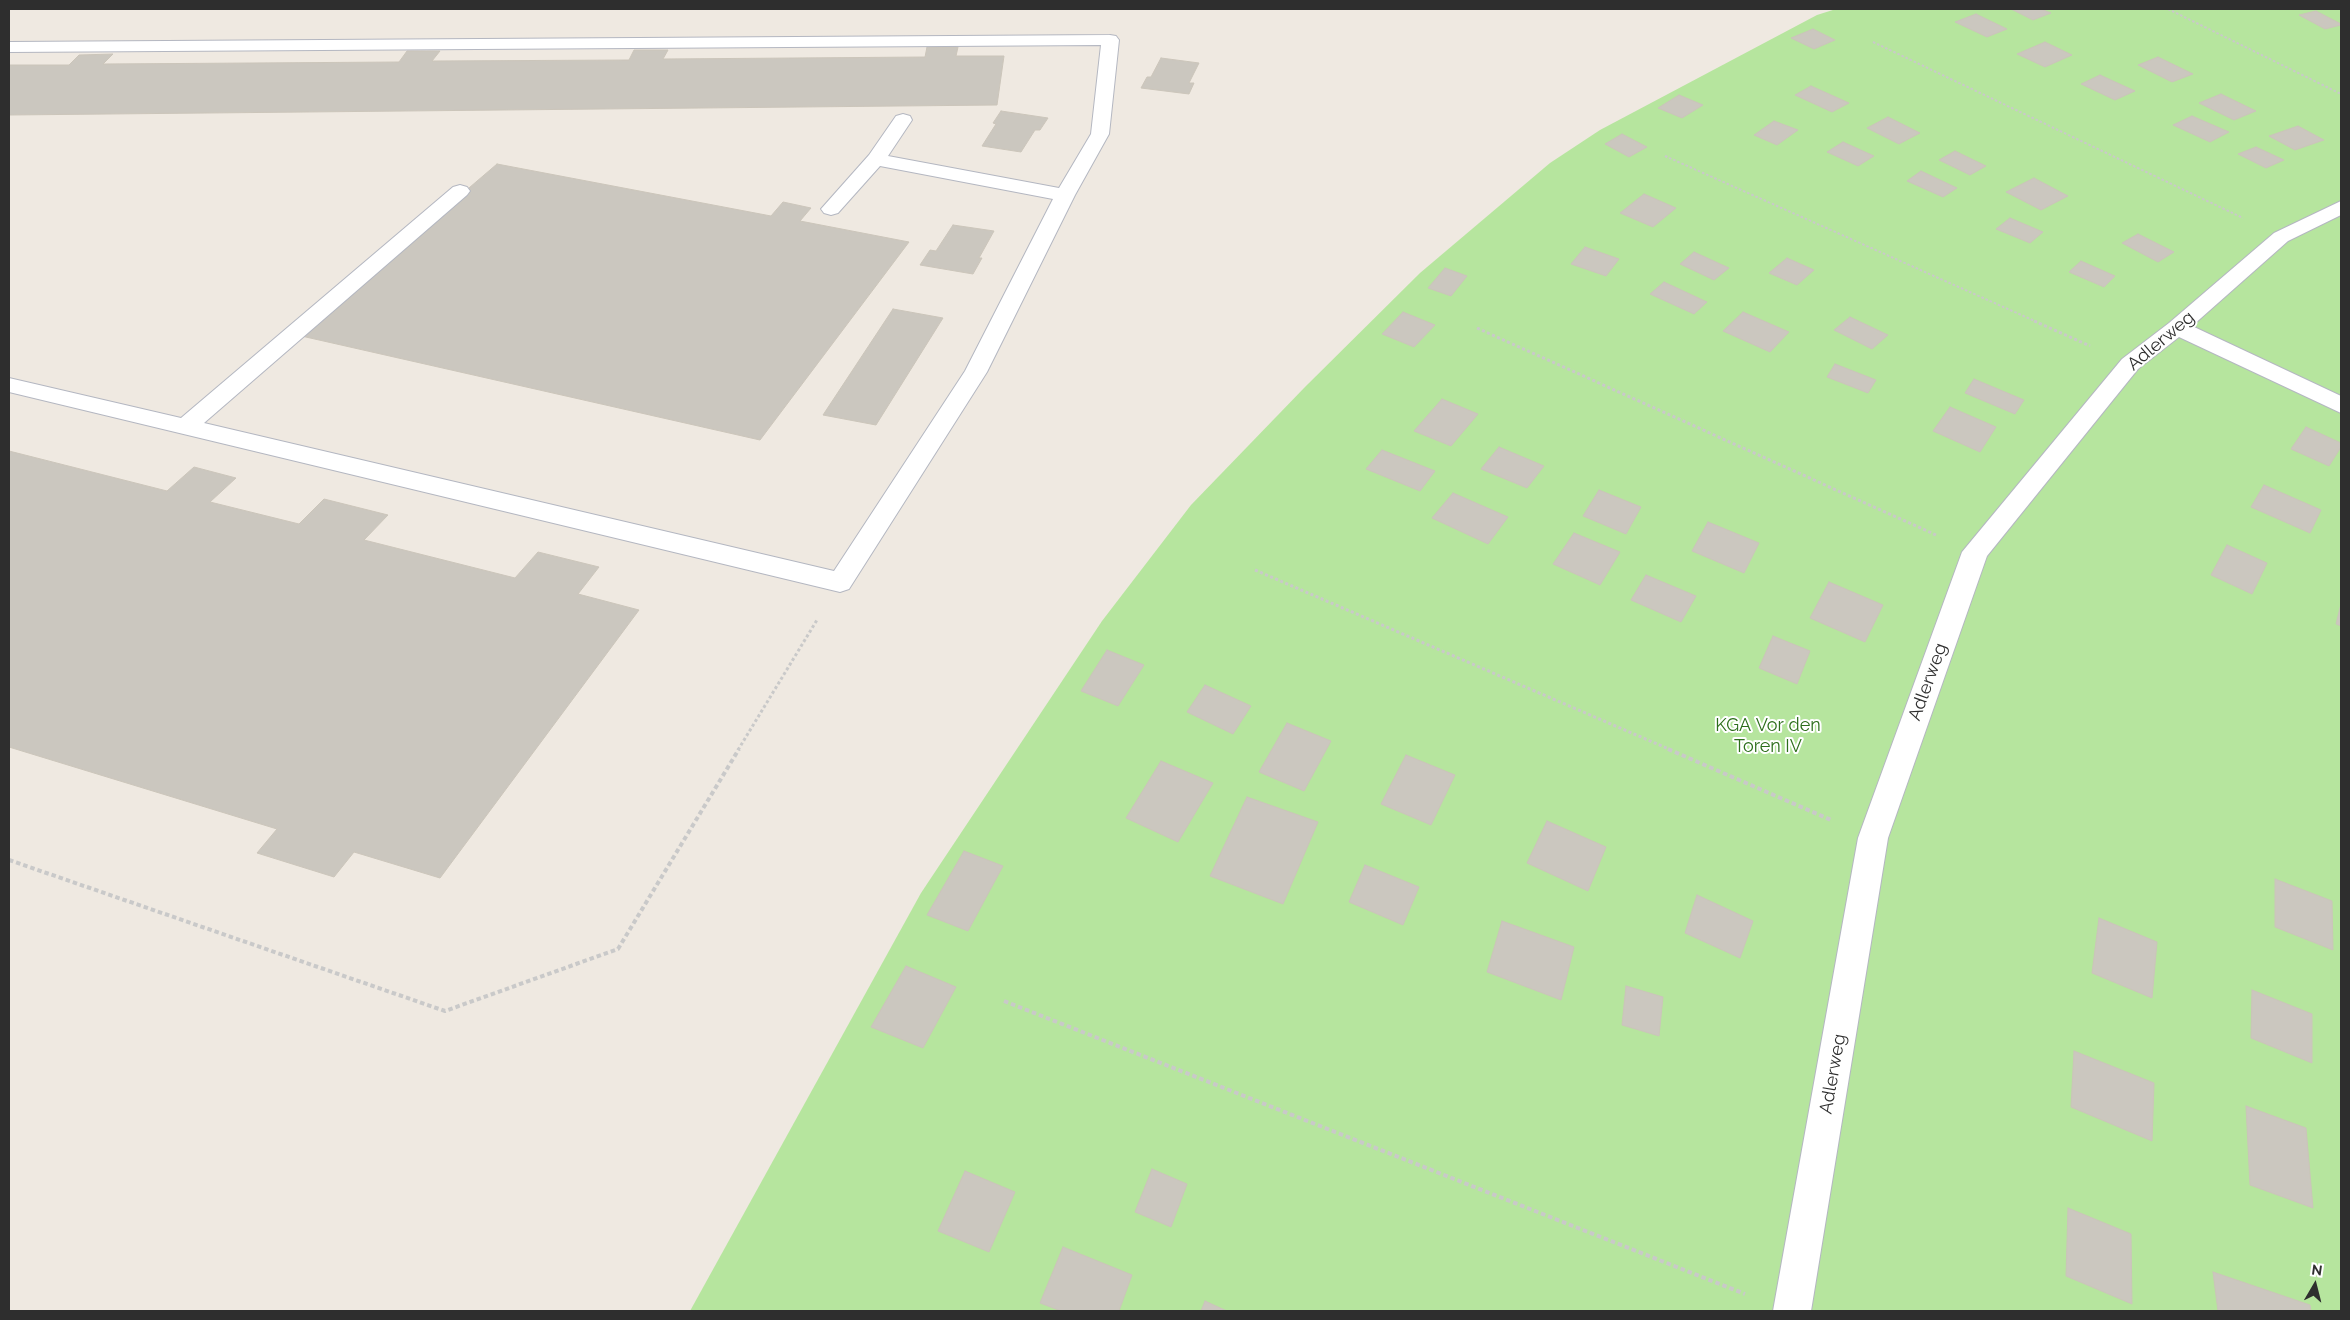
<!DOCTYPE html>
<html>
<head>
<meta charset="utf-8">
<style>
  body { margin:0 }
  #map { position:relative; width:2350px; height:1320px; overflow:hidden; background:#efe9e1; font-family:Raleway,sans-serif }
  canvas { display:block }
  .frame { position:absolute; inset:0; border:10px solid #2e2e2e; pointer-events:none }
  .north { position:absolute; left:2290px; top:1260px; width:50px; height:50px; -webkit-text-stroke:4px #fff; paint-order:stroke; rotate:8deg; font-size:14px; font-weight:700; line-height:20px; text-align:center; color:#2e2e2e }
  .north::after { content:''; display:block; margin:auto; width:18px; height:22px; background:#2e2e2e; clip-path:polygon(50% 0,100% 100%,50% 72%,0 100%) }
</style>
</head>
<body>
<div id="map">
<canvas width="2350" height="1320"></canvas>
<div class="frame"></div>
<div class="north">N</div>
</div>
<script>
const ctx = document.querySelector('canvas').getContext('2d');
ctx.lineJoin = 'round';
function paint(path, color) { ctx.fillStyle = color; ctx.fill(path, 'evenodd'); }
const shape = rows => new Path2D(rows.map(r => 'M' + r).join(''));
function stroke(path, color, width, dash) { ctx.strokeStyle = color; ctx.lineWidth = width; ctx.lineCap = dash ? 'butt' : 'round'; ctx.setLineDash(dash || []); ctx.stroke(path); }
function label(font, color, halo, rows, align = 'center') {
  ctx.font = font + ' Raleway,sans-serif'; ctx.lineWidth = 4; ctx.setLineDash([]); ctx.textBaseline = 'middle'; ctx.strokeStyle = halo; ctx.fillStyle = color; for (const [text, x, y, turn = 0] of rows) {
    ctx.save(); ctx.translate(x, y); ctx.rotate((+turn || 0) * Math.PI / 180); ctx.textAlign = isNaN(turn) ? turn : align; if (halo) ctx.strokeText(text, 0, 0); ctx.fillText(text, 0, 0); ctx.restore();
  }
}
paint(shape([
  [1836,9,2341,9,2341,1311,690,1311,921,893,1102,621,1191,505,1305,387,1420,273,1550,163,1600,130,1817,15]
]), '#b6e59e');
const building = shape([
  [2011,9,2041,9,2051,13,2033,20,2011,9],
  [2316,11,2341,24,2341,25,2325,29,2299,15,2316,11],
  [1976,14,2007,29,1987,37,1955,22,1976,14],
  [1813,29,1835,40,1814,49,1791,38,1813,29],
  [2045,42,2072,55,2045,67,2017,54,2045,42],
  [927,47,958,47,956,56,1004,56,997,105,9,115,9,65,69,65,79,55,113,54,103,64,399,62,407,51,440,51,432,61,629,60,634,50,668,50,663,59,925,57,927,47],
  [2158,57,2193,74,2172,82,2138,65,2158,57],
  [1161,58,1199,63,1189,83,1194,83,1189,94,1141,88,1147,77,1151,77,1161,58],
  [2100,75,2135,91,2115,100,2081,84,2100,75],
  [1811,86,1849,103,1832,112,1795,95,1811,86],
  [2221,94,2256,111,2234,120,2199,103,2221,94],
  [1679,95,1703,105,1682,118,1658,108,1679,95],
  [1001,111,1048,118,1040,130,1035,130,1021,152,982,146,996,124,993,123,1001,111],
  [2192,116,2229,132,2210,142,2173,125,2192,116],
  [1888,117,1920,133,1899,144,1867,128,1888,117],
  [1774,121,1798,130,1777,145,1754,135,1774,121],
  [2298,126,2324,140,2295,150,2269,136,2298,126],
  [1622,134,1647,147,1629,157,1605,144,1622,134],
  [1843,142,1874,156,1858,166,1827,152,1843,142],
  [2256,147,2284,160,2266,168,2238,154,2256,147],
  [1955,151,1986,166,1970,175,1939,160,1955,151],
  [497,164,771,216,783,202,811,208,800,221,909,242,760,440,297,335,497,164],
  [1921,171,1957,188,1943,197,1907,181,1921,171],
  [2034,178,2068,196,2041,210,2006,192,2034,178],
  [1644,194,1676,208,1653,227,1620,213,1644,194],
  [2010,218,2043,232,2030,243,1996,229,2010,218],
  [953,225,994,231,979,258,982,258,973,274,920,265,930,250,936,251,953,225],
  [2138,234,2174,252,2158,262,2122,243,2138,234],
  [1585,247,1619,259,1606,276,1571,264,1585,247],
  [1694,252,1729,268,1714,280,1680,264,1694,252],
  [1787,258,1814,270,1797,285,1769,273,1787,258],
  [2081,261,2115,276,2104,287,2069,272,2081,261],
  [1445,268,1467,276,1451,296,1428,288,1445,268],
  [1664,282,1707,302,1694,314,1650,294,1664,282],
  [893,309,943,318,876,425,823,415,893,309],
  [1403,312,1435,325,1414,347,1382,334,1403,312],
  [1743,312,1789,332,1770,352,1723,331,1743,312],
  [1850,317,1888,335,1872,349,1834,330,1850,317],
  [1835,364,1876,380,1868,393,1827,377,1835,364],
  [1974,379,2024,400,2015,414,1965,393,1974,379],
  [1442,399,1478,414,1451,446,1414,431,1442,399],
  [1950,407,1996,427,1980,452,1933,431,1950,407],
  [2306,427,2341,443,2341,447,2329,466,2291,449,2306,427],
  [1499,447,1544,466,1527,488,1481,469,1499,447],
  [1382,450,1435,471,1420,491,1366,469,1382,450],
  [9,451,167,491,194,467,236,478,210,502,299,524,324,499,388,515,364,540,515,578,538,552,599,567,578,594,639,610,440,878,354,852,334,877,257,853,277,829,9,747,9,451],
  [2264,485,2321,510,2310,533,2251,507,2264,485],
  [1599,490,1641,507,1626,534,1583,516,1599,490],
  [1453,493,1508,517,1488,544,1432,518,1453,493],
  [1708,522,1759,543,1744,573,1692,551,1708,522],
  [1574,533,1620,552,1600,585,1553,564,1574,533],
  [2227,545,2267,563,2252,594,2211,575,2227,545],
  [1646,575,1696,596,1681,622,1631,600,1646,575],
  [1829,582,1883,605,1865,642,1810,618,1829,582],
  [2341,604,2341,626,2336,624,2341,604],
  [1773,636,1810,651,1797,684,1759,668,1773,636],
  [1107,650,1144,665,1118,706,1081,691,1107,650],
  [1205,685,1251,706,1233,734,1187,712,1205,685],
  [1287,723,1331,741,1304,791,1259,772,1287,723],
  [1406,755,1455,775,1431,825,1381,804,1406,755],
  [1161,761,1213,783,1178,842,1126,818,1161,761],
  [1247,797,1318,822,1283,904,1210,876,1247,797],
  [1547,821,1606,847,1588,891,1527,863,1547,821],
  [964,851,1003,866,968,931,927,915,964,851],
  [1365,865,1419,887,1403,925,1349,902,1365,865],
  [2275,879,2332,901,2333,950,2275,927,2275,879],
  [1697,895,1753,921,1740,958,1685,933,1697,895],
  [2099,918,2157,942,2152,998,2092,973,2099,918],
  [1502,921,1574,947,1561,1000,1487,972,1502,921],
  [906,966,956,987,923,1048,871,1027,906,966],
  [1626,986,1663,997,1659,1036,1622,1025,1626,986],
  [2252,990,2312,1014,2312,1063,2251,1038,2252,990],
  [2074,1051,2154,1083,2152,1141,2071,1107,2074,1051],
  [2246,1106,2306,1128,2313,1208,2250,1185,2246,1106],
  [1152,1169,1187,1184,1171,1227,1135,1212,1152,1169],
  [965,1171,1015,1192,989,1252,938,1231,965,1171],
  [2068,1208,2131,1234,2132,1304,2066,1276,2068,1208],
  [1063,1247,1132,1275,1119,1311,1061,1311,1040,1303,1063,1247],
  [2213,1272,2310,1305,2311,1311,2218,1311,2213,1272],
  [1205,1301,1227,1311,1201,1311,1205,1301]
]);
paint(building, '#cbc7bf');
stroke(building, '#cbc5ba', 1);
const minor = shape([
  [1110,35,1116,36,1119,40,1109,134,1075,195,987,372,849,589,840,592,9,392,9,378,181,418,453,187,460,185,467,187,470,191,467,195,204,423,834,571,965,371,1053,199,880,166,838,213,831,215,824,213,821,209,869,155,896,116,903,114,910,116,912,120,888,156,1059,188,1091,134,1101,45,9,52,9,42,1110,35],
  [2341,201,2341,215,2288,241,2192,326,2341,396,2341,413,2179,337,2138,369,1987,556,1888,838,1811,1311,1773,1311,1858,838,1962,552,2122,359,2169,323,2274,233,2341,201]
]);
stroke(minor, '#b4b7c1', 2);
stroke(shape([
  [2168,9,2341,94],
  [1873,42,2243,218],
  [1665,156,2037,322]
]), '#c9c9c9', 2, [2.5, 2]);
stroke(shape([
  [2034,321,2090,346],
  [1477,328,1936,535],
  [1255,570,1671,750],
  [738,750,817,620]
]), '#c9c9c9', 3, [3, 2.5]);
stroke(shape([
  [1668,749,1831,820],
  [9,860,445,1011,618,949,739,749],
  [1004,1001,1745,1294]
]), '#c9c9c9', 4, [4.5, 3]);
paint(minor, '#fff');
label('18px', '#2e2e2e', '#fff', [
  ["Adlerweg",2161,341,-40],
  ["Adlerweg",1928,682,-70],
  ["Adlerweg",1833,1074,-80]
]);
label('18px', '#2c6e1b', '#fff', [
  ["KGA Vor den",1768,726],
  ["Toren IV",1768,747]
]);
</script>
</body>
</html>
